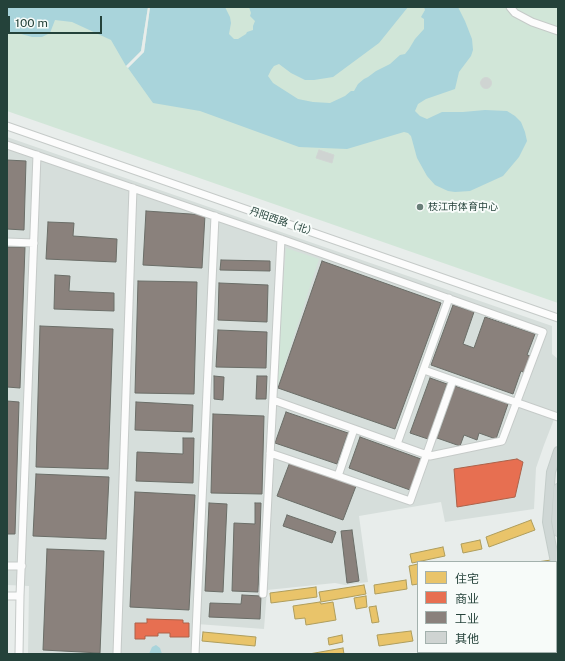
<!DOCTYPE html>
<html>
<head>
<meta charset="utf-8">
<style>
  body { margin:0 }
  #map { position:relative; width:565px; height:661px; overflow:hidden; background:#e8edeb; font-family:"Public Sans","Noto Sans SC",sans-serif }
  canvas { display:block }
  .frame { position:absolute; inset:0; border:8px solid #24423a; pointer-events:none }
  .legend { position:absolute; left:417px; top:561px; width:140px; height:92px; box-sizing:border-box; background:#f7fbf9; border:1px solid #a3b1ad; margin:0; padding:5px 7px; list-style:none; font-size:12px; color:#24423a }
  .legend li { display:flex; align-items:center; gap:8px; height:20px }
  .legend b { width:20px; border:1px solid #a3b1ad }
  .scale { position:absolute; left:8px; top:16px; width:94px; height:18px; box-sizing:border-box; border:2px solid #24423a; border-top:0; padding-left:5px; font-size:12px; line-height:14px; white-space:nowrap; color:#24423a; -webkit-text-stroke:3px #f7fbf9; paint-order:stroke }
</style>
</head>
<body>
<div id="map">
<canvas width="565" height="661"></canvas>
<div class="frame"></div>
<ul class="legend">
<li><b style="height:11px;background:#e9c46a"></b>住宅</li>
<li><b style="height:11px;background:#e76f51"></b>商业</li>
<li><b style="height:11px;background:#8a817c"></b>工业</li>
<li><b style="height:11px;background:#cfd4d2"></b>其他</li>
</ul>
<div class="scale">100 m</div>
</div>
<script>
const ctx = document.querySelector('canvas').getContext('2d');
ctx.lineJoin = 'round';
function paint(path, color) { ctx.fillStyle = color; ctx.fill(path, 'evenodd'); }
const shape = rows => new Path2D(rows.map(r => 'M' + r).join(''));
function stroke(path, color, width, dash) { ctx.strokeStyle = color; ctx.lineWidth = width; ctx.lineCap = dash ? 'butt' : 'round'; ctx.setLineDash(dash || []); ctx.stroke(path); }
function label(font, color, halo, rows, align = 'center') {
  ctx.font = font + ' "Public Sans","Noto Sans SC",sans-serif'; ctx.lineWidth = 4; ctx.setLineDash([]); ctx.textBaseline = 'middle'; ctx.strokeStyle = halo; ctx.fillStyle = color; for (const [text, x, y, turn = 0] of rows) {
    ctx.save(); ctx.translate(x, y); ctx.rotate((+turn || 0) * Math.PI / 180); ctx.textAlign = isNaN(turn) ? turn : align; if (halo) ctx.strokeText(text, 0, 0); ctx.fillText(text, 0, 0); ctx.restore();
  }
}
paint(shape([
  [7,137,552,326,552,354,558,359,558,409,544,445,536,468,534,509,445,522,441,502,359,516,368,582,345,585,335,583,267,590,264,629,197,624,195,654,28,654,29,586,7,585]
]), '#d6dedb');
paint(shape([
  [7,7,558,7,558,303,7,111],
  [286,248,319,259,277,388,275,387]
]), '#d1e6d8');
paint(shape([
  [7,7,148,7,141,51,126,66,111,40,72,22,55,20,50,33,42,37,32,37,14,32,7,32],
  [150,7,225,7,230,17,231,23,229,34,234,39,238,39,246,34,247,32,253,30,253,26,255,21,250,16,251,13,249,7,408,7,379,43,333,77,314,80,305,80,291,73,279,64,274,66,271,70,268,76,273,83,298,99,313,102,330,103,345,96,351,91,354,91,358,84,364,79,368,77,376,71,390,64,400,55,405,54,409,49,415,39,424,29,424,19,421,17,425,10,424,7,458,7,465,21,472,39,473,50,471,56,459,72,455,89,426,99,418,104,415,111,420,116,427,119,442,112,463,112,485,110,507,111,515,116,521,122,525,132,527,141,519,157,503,176,470,191,455,192,448,191,435,185,427,176,417,158,411,136,408,133,404,132,347,149,299,147,200,111,153,103,128,68,144,52],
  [156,645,160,648,162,654,149,654,152,647]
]), '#a9d4db');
paint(shape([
  [148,7,150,7,144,52,128,68,126,66,141,51]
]), '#e8edeb');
const homes = shape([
  [531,520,535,530,489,547,486,537,531,520],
  [480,540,482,549,463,553,461,544,480,540],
  [443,547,445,556,412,563,410,554,443,547],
  [551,560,551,562,537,562,551,560],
  [418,564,418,584,412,585,409,566,418,564],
  [406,580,407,589,375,594,374,585,406,580],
  [364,585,366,594,321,602,319,592,364,585],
  [316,587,317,597,271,603,270,593,316,587],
  [366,596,367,607,356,609,354,598,366,596],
  [320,602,321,604,333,602,336,620,306,625,305,618,295,619,293,606,320,602],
  [376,606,379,622,372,623,369,607,376,606],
  [411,631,413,641,379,646,377,635,411,631],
  [203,632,256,637,255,646,202,641,203,632],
  [342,635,343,642,329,645,328,638,342,635],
  [343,648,344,654,309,654,343,648]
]);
paint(homes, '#e9c46a');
stroke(homes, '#ae9d5c', 1);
const shops = shape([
  [517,459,523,462,515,497,457,507,454,469,517,459],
  [147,619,183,620,183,623,189,623,189,637,170,637,170,633,158,633,158,636,145,636,145,639,135,639,135,623,147,623,147,619]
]);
paint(shops, '#e76f51');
stroke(shops, '#ac624a', 1);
const industry = shape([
  [7,160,26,161,24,230,7,229,7,160],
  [146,211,205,215,202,268,143,265,146,211],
  [48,222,74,223,73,236,117,239,116,262,46,259,48,222],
  [7,247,25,247,20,388,7,387,7,247],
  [221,260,270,261,270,271,220,270,221,260],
  [322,261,441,303,395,429,278,388,322,261],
  [55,275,70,276,69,291,114,293,114,311,54,309,55,275],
  [138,281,197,282,194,394,135,393,138,281],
  [219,283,268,285,267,322,218,320,219,283],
  [453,305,474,312,463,344,474,348,485,317,535,334,527,355,531,356,525,373,521,371,513,394,431,365,453,305],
  [40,326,113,329,108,469,36,467,40,326],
  [218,330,267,332,266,368,216,367,218,330],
  [214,376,224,377,223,400,214,399,214,376],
  [257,376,267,376,266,399,256,399,257,376],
  [430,378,447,384,428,439,410,433,430,378],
  [455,386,508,404,496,439,479,433,477,440,464,435,460,446,437,438,455,386],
  [7,401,19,402,15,534,7,534,7,401],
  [136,402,193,405,192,432,135,430,136,402],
  [286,412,348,433,337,464,275,443,286,412],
  [213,414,264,416,262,494,211,493,213,414],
  [360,437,421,459,410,490,349,468,360,437],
  [183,438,194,438,193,483,136,481,137,452,183,454,183,438],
  [290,462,356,486,343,520,277,496,290,462],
  [36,474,109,477,106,539,33,536,36,474],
  [135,492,195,495,189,610,130,607,135,492],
  [209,503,227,504,223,592,205,591,209,503],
  [255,503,261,503,258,592,232,591,234,523,255,524,255,503],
  [287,515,336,532,332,543,283,526,287,515],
  [352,530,359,581,347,583,341,531,352,530],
  [47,549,104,551,100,653,43,650,47,549],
  [242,595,261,596,260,619,209,617,210,603,241,604,242,595]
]);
paint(industry, '#8a817c');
stroke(industry, '#6b6e68', 1);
const building = shape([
  '480.5 83a5.5 5.5 0 1 1 11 0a5.5 5.5 0 1 1-11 0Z',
  [319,150,334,155,332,163,316,158,319,150]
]);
paint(building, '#cfd4d2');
stroke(building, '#d1d6d4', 1);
const minor = shape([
  [510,7,515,13,532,22,558,31],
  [7,126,558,318],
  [7,145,281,239,543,332,502,441,430,456,273,400],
  [7,242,34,243],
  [424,370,558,417],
  [397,444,449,298],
  [270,453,338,476,354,429],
  [338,476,410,501,453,380],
  [7,566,22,566],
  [556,591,558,590],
  [263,594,281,239],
  [7,596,20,596,19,654],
  [20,596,37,155],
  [117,654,133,188],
  [195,654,215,216]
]);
const major = shape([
  [558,488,556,521,558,532],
  [555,562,547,522,551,472,558,451],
  [556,565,558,575],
  [556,642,558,642],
  [556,651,558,650],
  [494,654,505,652],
  [538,654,549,652]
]);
stroke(minor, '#c5cac8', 9);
stroke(major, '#c3ccc9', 10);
stroke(minor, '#fcfcfc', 7);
stroke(major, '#cfd7d5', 8);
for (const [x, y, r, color] of [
  [420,207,4,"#697e78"]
]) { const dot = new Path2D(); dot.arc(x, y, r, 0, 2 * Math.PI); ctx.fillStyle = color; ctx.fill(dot); stroke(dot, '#f7fbf9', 1.5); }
label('10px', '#24423a', '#f7fbf9', [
  ["枝江市体育中心",428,207]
], 'left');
label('10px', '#24423a', '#f7fbf9', [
  ["丹阳西路（北）",283,222,19]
]);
</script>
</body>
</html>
